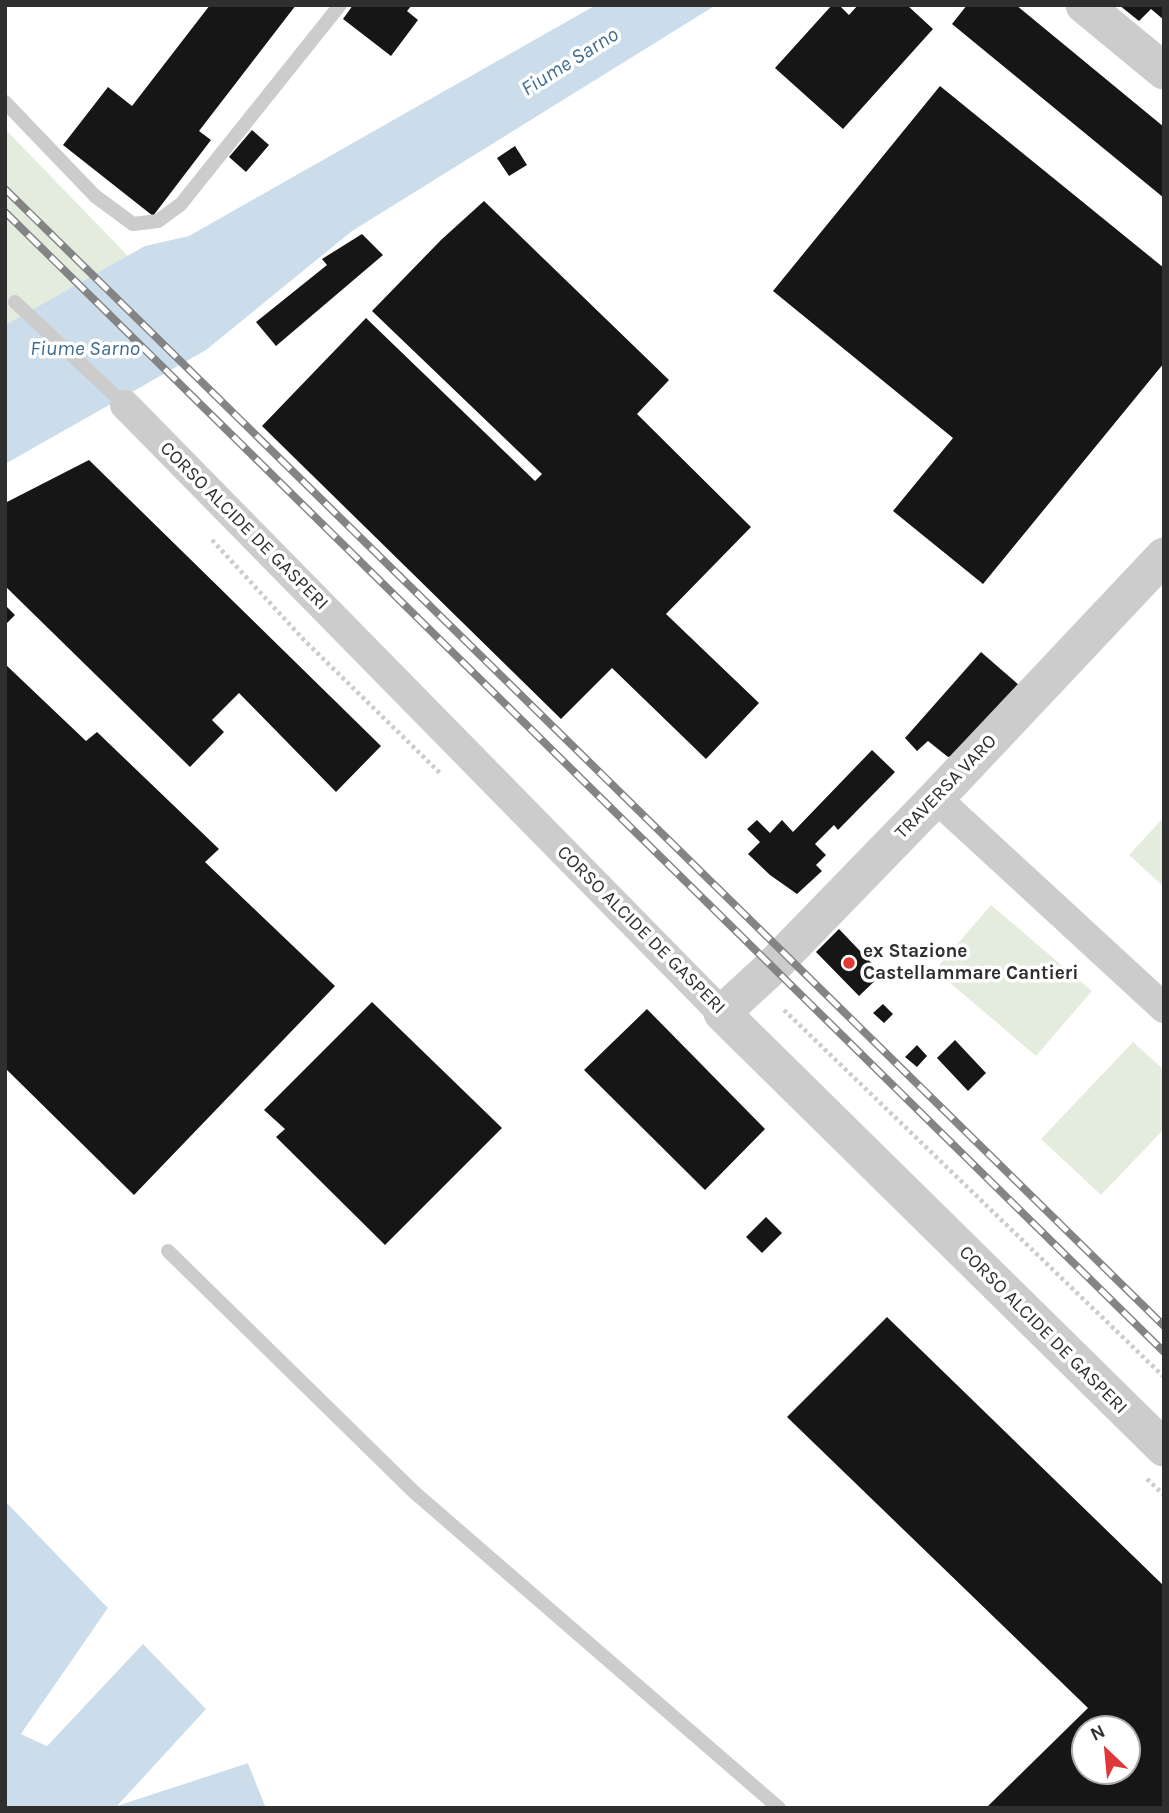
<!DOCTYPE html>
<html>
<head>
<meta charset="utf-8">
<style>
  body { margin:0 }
  #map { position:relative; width:1169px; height:1813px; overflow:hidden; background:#fff; font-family:Karla,sans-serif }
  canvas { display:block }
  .frame { position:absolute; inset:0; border:7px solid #2f2f2f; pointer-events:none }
  .north { position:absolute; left:1071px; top:1715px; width:70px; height:70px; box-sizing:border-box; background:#fff; border:2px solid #acacac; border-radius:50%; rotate:334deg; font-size:19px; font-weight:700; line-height:28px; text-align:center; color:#2f2f2f }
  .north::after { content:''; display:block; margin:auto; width:24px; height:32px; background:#e03838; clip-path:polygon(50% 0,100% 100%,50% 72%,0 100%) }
</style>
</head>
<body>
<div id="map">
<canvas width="1169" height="1813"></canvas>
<div class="frame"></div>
<div class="north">N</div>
</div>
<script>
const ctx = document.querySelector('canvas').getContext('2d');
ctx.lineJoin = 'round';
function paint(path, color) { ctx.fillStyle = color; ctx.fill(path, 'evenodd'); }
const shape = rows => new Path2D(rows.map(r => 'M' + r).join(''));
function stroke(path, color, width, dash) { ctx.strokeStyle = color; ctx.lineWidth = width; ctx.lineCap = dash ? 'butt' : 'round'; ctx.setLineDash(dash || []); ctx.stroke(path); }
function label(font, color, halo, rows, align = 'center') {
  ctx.font = font + ' Karla,sans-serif'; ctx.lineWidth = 7; ctx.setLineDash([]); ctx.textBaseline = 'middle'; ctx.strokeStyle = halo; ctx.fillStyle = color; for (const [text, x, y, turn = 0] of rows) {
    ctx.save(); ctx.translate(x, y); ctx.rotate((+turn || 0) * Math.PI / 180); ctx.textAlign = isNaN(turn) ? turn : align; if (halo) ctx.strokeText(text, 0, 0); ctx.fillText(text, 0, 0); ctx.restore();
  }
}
paint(shape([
  [5,129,128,256,5,325],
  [1164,817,1164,887,1129,855],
  [991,905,1092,991,1036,1056,935,970],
  [1133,1042,1164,1070,1164,1129,1101,1195,1041,1139]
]), '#e4ecde');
paint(shape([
  [596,5,716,5,352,231,206,350,5,464,5,325,145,246,189,236],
  [5,1501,108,1608,21,1734,47,1746,143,1644,206,1709,118,1805,248,1763,266,1808,5,1808]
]), '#cbdceb');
paint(shape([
  [5,1497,111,1608,26,1733,46,1742,141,1642,145,1641,47,1746,21,1734,108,1608],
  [209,1707,209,1712,129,1798,248,1759,270,1808,266,1808,248,1763,117,1806]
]), '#fff');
paint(shape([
  [210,5,296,5,199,131,211,140,153,216,63,145,108,87,132,106],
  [353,5,412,5,407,11,418,20,391,56,343,19],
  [832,5,839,5,849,15,858,5,907,5,933,29,843,129,775,68],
  [967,5,1016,5,1164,127,1164,198,952,24],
  [1119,5,1164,5,1164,20,1151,9,1139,21],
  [940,86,1164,268,1164,363,983,584,893,511,953,438,773,291],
  [252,130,269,145,246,172,229,157],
  [515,146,527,165,509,176,497,158],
  [484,201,669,380,637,414,751,527,666,614,759,703,706,759,612,668,561,719,262,426,366,318,535,481,542,474,372,311,441,240],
  [362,234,383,255,276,346,256,322,327,265,322,259],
  [89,460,381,746,336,792,239,693,212,720,224,732,190,767,5,586,5,503],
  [5,605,15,615,5,625],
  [981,652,1027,692,968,752,948,757,928,741,917,751,905,738],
  [5,664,86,741,97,732,219,849,205,862,335,986,134,1195,5,1068],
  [872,750,895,772,838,830,834,825,815,844,826,855,816,865,822,871,797,894,770,875,748,854,760,842,747,829,757,820,770,833,782,820,793,832],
  [839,929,882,974,859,996,816,952],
  [372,1002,502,1128,385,1245,276,1137,285,1129,264,1110],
  [883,1004,893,1014,884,1023,873,1013],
  [647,1009,765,1129,705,1190,584,1070],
  [955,1040,986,1073,968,1091,937,1058],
  [917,1045,927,1056,917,1067,905,1057],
  [766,1217,782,1233,762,1253,746,1237],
  [887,1317,1164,1586,1164,1808,988,1806,1088,1708,787,1417],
  [1085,1729,1127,1729,1127,1771,1085,1771]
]), '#161616');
stroke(shape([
  [212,540,304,640,441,774],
  [784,1010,1164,1377],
  [1147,1479,1164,1495]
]), '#ccc', 4.5, [3.5, 3.5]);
stroke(shape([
  [5,102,95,196,133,224,158,221,181,204,340,5],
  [15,302,125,405],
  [168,1251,414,1492,779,1808]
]), '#ccc', 14);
stroke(shape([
  [125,405,722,1013],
  [936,798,1164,1008]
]), '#ccc', 30);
stroke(shape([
  [1084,5,1164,71],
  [1164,556,936,798,772,967,722,1013,1164,1448]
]), '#ccc', 37);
const rail = shape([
  [5,189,1164,1326],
  [5,212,1164,1352]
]);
stroke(rail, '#848484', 8);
stroke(rail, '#fff', 5, [16]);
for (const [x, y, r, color] of [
  [849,963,7,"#e03838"]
]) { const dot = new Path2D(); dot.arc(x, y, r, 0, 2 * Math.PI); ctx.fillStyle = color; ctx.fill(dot); stroke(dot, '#fff', 2.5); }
label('19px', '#2f2f2f', '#fff', [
  ["CORSO ALCIDE DE GASPERI",244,526,45],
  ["TRAVERSA VARO",946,787,-46],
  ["CORSO ALCIDE DE GASPERI",641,930,45],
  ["CORSO ALCIDE DE GASPERI",1043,1330,45]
]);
label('bold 19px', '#2f2f2f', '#fff', [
  ["ex Stazione",863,952],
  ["Castellammare Cantieri",863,974]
], 'left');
label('italic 21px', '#3f6b8f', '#fff', [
  ["Fiume Sarno",570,62,-32],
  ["Fiume Sarno",85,349]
]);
</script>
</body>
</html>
